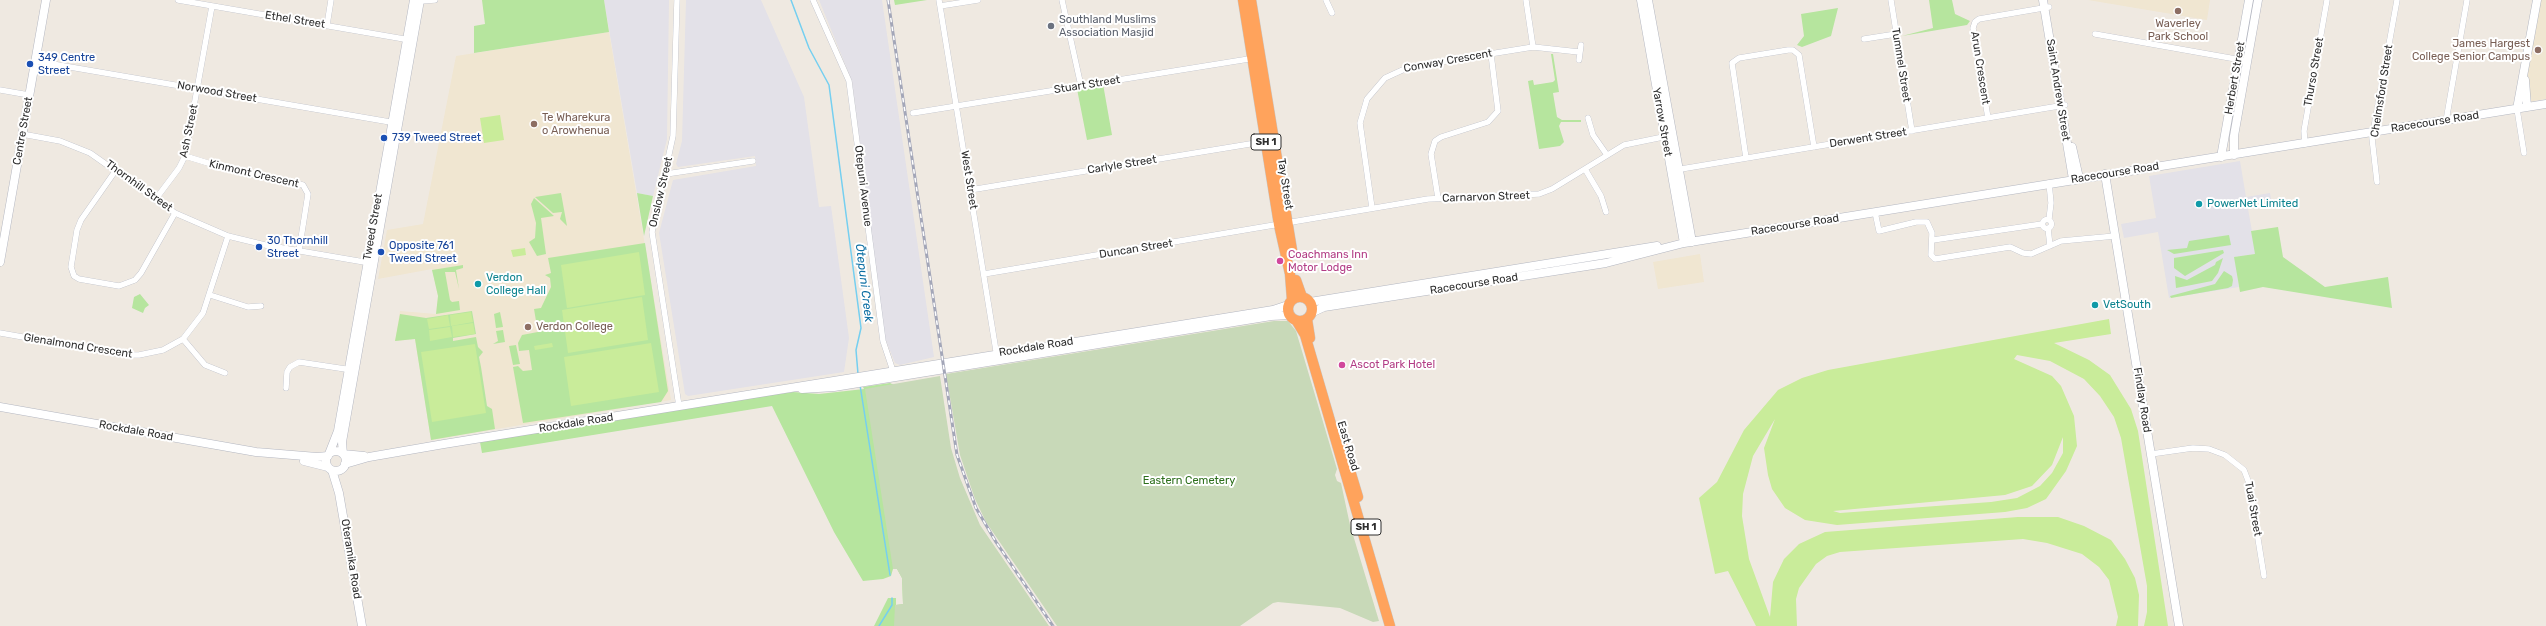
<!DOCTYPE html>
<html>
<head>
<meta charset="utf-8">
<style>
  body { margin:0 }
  canvas { display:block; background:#efe9e1 }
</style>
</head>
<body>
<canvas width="2546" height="626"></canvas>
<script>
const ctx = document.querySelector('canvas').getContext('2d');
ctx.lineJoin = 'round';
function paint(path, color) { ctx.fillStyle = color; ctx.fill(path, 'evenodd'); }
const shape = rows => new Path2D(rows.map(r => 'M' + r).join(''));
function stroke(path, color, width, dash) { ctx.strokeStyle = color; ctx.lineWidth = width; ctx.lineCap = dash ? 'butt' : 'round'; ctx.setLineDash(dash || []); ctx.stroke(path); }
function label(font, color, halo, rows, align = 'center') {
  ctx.font = font + ' Rubik,sans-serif'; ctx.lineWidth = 4; ctx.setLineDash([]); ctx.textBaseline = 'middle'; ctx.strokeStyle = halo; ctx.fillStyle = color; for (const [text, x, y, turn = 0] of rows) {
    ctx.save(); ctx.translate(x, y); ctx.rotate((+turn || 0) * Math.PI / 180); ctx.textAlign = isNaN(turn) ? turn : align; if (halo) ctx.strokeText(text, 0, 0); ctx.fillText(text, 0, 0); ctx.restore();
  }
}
paint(shape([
  [604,0,669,0,667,139,653,196,637,193],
  [686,0,761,0,804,97,819,207,831,206,849,338,844,372,688,396,685,394,659,233,673,180,756,166,755,156,678,167,676,164,682,141],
  [819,0,882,0,934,357,900,365,895,363,885,338,852,81],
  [2240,161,2246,197,2270,193,2271,199,2247,203,2256,254,2235,257,2239,287,2169,298,2158,232,2124,238,2121,224,2156,218,2149,176]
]), '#e3e1e8');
paint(shape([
  [2088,0,2210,0,2207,20],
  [2539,0,2546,0,2546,99,2520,103],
  [609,32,671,400,431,440,415,339,395,341,400,311,436,314,438,296,432,269,378,279,387,230,423,224,456,56],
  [1700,254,1704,282,1658,289,1653,262]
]), '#f0e6d1');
paint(shape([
  [482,0,604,0,609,32,474,53,474,26,485,24],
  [894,0,927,0,895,5],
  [1929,0,1952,0,1955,14,1970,21,1967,25,1902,36,1933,28],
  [1838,8,1831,36,1802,47,1797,45,1804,36,1801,14],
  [1551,54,1553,54,1559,92,1553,93,1557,117,1562,120,1581,120,1581,122,1561,122,1559,126,1564,142,1560,146,1539,149,1528,81,1533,80,1534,85,1553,82,1555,80],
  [1103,84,1112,135,1087,140,1077,89],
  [561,193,567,226,560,219,562,212,553,213,535,197],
  [637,193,653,196,644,236],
  [534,198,554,216,541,218,546,254,537,256,529,242,535,238,536,223,531,204],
  [2278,227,2283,257,2325,287,2388,277,2392,308,2263,287,2240,292,2234,257,2255,254,2251,231],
  [2229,235,2231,245,2174,254,2167,250,2187,248,2189,241],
  [645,243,668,391,661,402,523,423,513,367,518,366,523,371,532,370,529,350,519,351,518,343,522,335,543,331,541,321,536,321,534,309,541,308,551,287,550,278,545,275,551,273,548,258],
  [2223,250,2224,253,2185,276,2174,268,2174,258],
  [2223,258,2218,273,2212,281,2176,288,2175,276,2187,280,2215,265,2216,262],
  [463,265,463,268,456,270,459,289,455,272,445,272,450,300,452,302,459,301,460,310,436,314,438,296,432,270],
  [2224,271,2232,276,2233,280,2232,286,2228,288,2171,298,2170,296,2215,284],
  [140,294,149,305,145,308,143,313,132,308,134,297],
  [472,311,476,334,453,338,453,341,476,337,478,347,483,352,479,357,481,367,487,406,492,409,495,429,431,440,415,339,395,341,400,314,426,318],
  [500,312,503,327,496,328,494,314],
  [503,330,505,342,493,344,498,341,496,331],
  [516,345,520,364,513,365,509,346],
  [890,383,896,386,915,626,874,626,888,598,896,598,896,605,903,604,902,578,897,569,893,569,891,576,883,579,863,581,834,532,772,406,482,453,480,442,769,395,793,392,819,394,864,389,863,387]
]), '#b6e59e');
paint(shape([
  [1274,321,1288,321,1296,331,1337,469,1335,475,1337,481,1341,483,1350,525,1379,621,1373,622,1340,608,1278,602,1273,603,1240,626,1057,626,986,522,975,499,960,455,946,374],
  [940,376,951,448,960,478,980,525,1049,626,894,626,895,605,903,604,902,578,897,569,893,569,865,389]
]), '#c8d9b8');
paint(shape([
  [500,115,504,140,484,143,480,118],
  [525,248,526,255,513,257,511,250],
  [639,252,645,295,567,308,561,265],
  [642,297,648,340,568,353,562,310],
  [471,312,473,322,451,326,450,315],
  [448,315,450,326,429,329,427,319],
  [2109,319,2111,334,2054,343,2089,360,2110,375,2131,409,2138,431,2168,626,2144,626,2147,612,2147,586,2121,438,2114,417,2100,396,2084,379,2050,361,2017,355,2014,359,2052,376,2061,386,2074,416,2077,446,2066,471,2046,499,2027,508,2005,512,1837,525,1805,520,1785,508,1772,489,1768,475,1764,448,1775,419,1753,456,1743,494,1742,516,1749,559,1770,617,1773,582,1784,559,1799,544,1825,532,2018,517,2058,517,2084,526,2111,540,2125,559,2135,578,2139,595,2138,626,2116,626,2118,617,2109,580,2099,567,2082,554,2047,543,2023,539,1840,552,1827,556,1816,564,1799,588,1796,599,1797,626,1756,626,1728,571,1715,574,1699,498,1717,482,1744,430,1778,390,1802,378,1828,370],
  [2063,425,2063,453,2052,473,2040,486,2017,498,1991,502,1840,513,1833,511,2005,495,2032,486,2052,465,2063,437],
  [473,323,475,334,453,337,452,326],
  [450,327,452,337,430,341,429,330],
  [552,343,553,347,535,350,534,346],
  [651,343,659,392,571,406,564,357],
  [475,344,486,413,432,422,421,352]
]), '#c9ec9a');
stroke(shape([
  [791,0,809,48,829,85,861,328,856,350,858,374],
  [860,385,890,575],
  [879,626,892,605,892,598]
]), '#75cff0', 1.5);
const street = shape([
  [178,0,410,40],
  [677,0,673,136,652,232,679,406],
  [813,0,849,81,883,341,894,374],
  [939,0,997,357],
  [1062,0,1081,86],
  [1326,0,1332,13],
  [1526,0,1533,47],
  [1891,0,1912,131],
  [420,1,435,0],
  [940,6,978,0],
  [327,25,331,0],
  [2095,34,2247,61],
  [1864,39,1896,34],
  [1579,60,1581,45],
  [35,61,396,123],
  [0,90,29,95],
  [2517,109,2524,153],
  [913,113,1255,58],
  [1588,118,1593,135,1607,155],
  [1988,118,1973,28,1975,22,1979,19,2049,7],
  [2446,121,2467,0],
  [22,134,60,141,90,153,175,213,228,236,265,245,370,263],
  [2305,144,2304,131,2327,0],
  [185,156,234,171,303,185,308,194,299,251],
  [1746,158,1732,63,1739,58,1788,50,1793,50,1799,55,1814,147],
  [1585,169,1601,196,1606,212],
  [116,170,81,220,77,230,71,267,74,276,79,279,119,286,135,280,141,273,175,213],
  [1675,170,2065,105],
  [666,174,753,161],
  [2377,182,2372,138,2397,0],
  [2049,183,2051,203,2049,219],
  [970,190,1268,141],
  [1438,198,1431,154,1435,141,1441,137,1488,122,1498,111,1491,54],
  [155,200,179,168,185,156,212,6],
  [1372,208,1360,123,1367,99,1385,78,1409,67,1533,47,1579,52],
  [1875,212,1879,231,1916,222,1927,222,1932,233,1931,255,1935,259,2010,247,2023,253,2031,254,2061,241,2115,236],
  '2042.5 224a4.5 4.5 0 1 1 9 0a4.5 4.5 0 1 1-9 0Z',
  [2048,228,2050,246],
  [1933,240,2042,224],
  [984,274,1428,199,1539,194,1552,189,1624,145,1668,136],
  [210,295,248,307,261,306],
  [0,333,125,355,139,355,163,350,183,339,203,313,228,236],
  [183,339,205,365,225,373],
  [286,388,287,372,290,367,299,362,352,370],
  [2151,454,2193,448,2209,449,2225,455,2244,470,2249,483,2264,576]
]);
const secondary = shape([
  [1641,0,1684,243],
  [1648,0,1692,242],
  [2043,0,2073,179],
  [2525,80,2527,107],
  [2517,109,2537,0],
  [2072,147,2079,178],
  [2234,155,2234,136,2258,0],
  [2221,157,2249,0],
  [2105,174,2179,626],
  [0,262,46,0],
  [1310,302,1657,246],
  [1311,313,1324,307,1606,263,1684,243,2546,104],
  [802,389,834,387,1271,316,1290,315],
  [0,407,256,452,317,457,328,456],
  '326 461a10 10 0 1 1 20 0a10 10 0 1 1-20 0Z',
  [329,454,338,431,414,0],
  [364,456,343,454,342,442,420,0],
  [304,461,328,467],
  [345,464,369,457,444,444,1273,310,1288,305],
  [332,470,339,493,362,626]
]);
const highway = shape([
  [1243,0,1279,225,1290,274,1292,300],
  [1251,0,1292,250],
  [1296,280,1302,297],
  '1288 309a12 12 0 1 1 24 0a12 12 0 1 1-24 0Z',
  [1307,319,1310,338],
  [1296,320,1305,335,1390,626],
  [1343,447,1358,497]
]);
stroke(street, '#b4b7c1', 6);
stroke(secondary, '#b4b7c1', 9);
stroke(highway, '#c9c9c9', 11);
stroke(street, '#fff', 5.5);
stroke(secondary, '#fff', 8);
stroke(highway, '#ffa35c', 10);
const rail = shape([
  [888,0,957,455,976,508,996,542,1053,626]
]);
stroke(rail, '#a3a6b8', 3);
stroke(rail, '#fff', 1.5, [4.5]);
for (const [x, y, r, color] of [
  [2178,11,4,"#8d6e63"],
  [1051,26,4,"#6b7280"],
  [2538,50,4,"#8d6e63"],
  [30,64,4,"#1a4fb4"],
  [534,124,4,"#8d6e63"],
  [384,138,4,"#1a4fb4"],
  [2199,204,4,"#0f9aa8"],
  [259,247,4,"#1a4fb4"],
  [381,252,4,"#1a4fb4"],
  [1280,261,4,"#d1479c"],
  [478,284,4,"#0f9aa8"],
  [2095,305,4,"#0f9aa8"],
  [528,327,4,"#8d6e63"],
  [1342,365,4,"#d1479c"]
]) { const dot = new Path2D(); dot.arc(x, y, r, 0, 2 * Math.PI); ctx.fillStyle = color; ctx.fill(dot); stroke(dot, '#fff', 1.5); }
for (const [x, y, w] of [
  [1266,142,30],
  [1366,527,30]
]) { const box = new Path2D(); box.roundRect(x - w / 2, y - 8, w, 16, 3); ctx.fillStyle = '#fff'; ctx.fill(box); stroke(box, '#2e2e2e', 1); }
label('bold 10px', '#2e2e2e', null, [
  ["SH 1",1266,142],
  ["SH 1",1366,527]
]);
label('11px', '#2e2e2e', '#fff', [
  ["Ethel Street",295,20,9],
  ["Conway Crescent",1448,61,-10],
  ["Tummel Street",1901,65,81],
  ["Arun Crescent",1980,68,81],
  ["Thurso Street",2314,72,-80],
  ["Herbert Street",2235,78,-80],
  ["Stuart Street",1087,85,-9],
  ["Saint Andrew Street",2058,90,81],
  ["Chelmsford Street",2382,91,-81],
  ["Norwood Street",217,92,10],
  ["Yarrow Street",1662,122,80],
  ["Racecourse Road",2435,122,-9],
  ["Centre Street",23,131,-80],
  ["Ash Street",189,131,-78],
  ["Derwent Street",1868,138,-9],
  ["Carlyle Street",1122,165,-9],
  ["Racecourse Road",2115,173,-9],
  ["Kinmont Crescent",254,174,13],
  ["West Street",969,180,81],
  ["Tay Street",1285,184,81],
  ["Thornhill Street",139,186,36],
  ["Otepuni Avenue",863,186,83],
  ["Onslow Street",661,192,-77],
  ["Carnarvon Street",1486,197,-2],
  ["Racecourse Road",1795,225,-9],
  ["Tweed Street",373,227,-80],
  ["Duncan Street",1136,249,-9],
  ["Racecourse Road",1474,284,-9],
  ["Glenalmond Crescent",78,346,9],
  ["Rockdale Road",1036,347,-9],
  ["Findlay Road",2142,400,81],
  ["Rockdale Road",576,423,-9],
  ["Rockdale Road",136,431,10],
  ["East Road",1348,446,73],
  ["Tuai Street",2253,509,80],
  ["Oteramika Road",351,559,81]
]);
label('11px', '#5b616d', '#fff', [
  ["Southland Muslims",1059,20],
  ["Association Masjid",1059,33]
], 'left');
label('11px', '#785e54', '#fff', [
  ["Waverley",2178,24,"center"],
  ["Park School",2178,37,"center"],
  ["James Hargest",2530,44,"right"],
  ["College Senior Campus",2530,57,"right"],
  ["Te Wharekura",542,118],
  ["o Arowhenua",542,131],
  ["Verdon College",536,327]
], 'left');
label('11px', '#164399', '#fff', [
  ["349 Centre",38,58],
  ["Street",38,71],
  ["739 Tweed Street",392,138],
  ["30 Thornhill",267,241],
  ["Street",267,254],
  ["Opposite 761",389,246],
  ["Tweed Street",389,259]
], 'left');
label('11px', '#0d838f', '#fff', [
  ["PowerNet Limited",2207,204],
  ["Verdon",486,278],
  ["College Hall",486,291],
  ["VetSouth",2103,305]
], 'left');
label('11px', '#b23c85', '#fff', [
  ["Coachmans Inn",1288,255],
  ["Motor Lodge",1288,268],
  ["Ascot Park Hotel",1350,365]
], 'left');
label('11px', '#2c6e1b', '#fff', [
  ["Eastern Cemetery",1189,481]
]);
label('italic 12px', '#0d6fa3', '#fff', [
  ["Ōtepuni Creek",864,283,83]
]);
</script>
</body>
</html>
